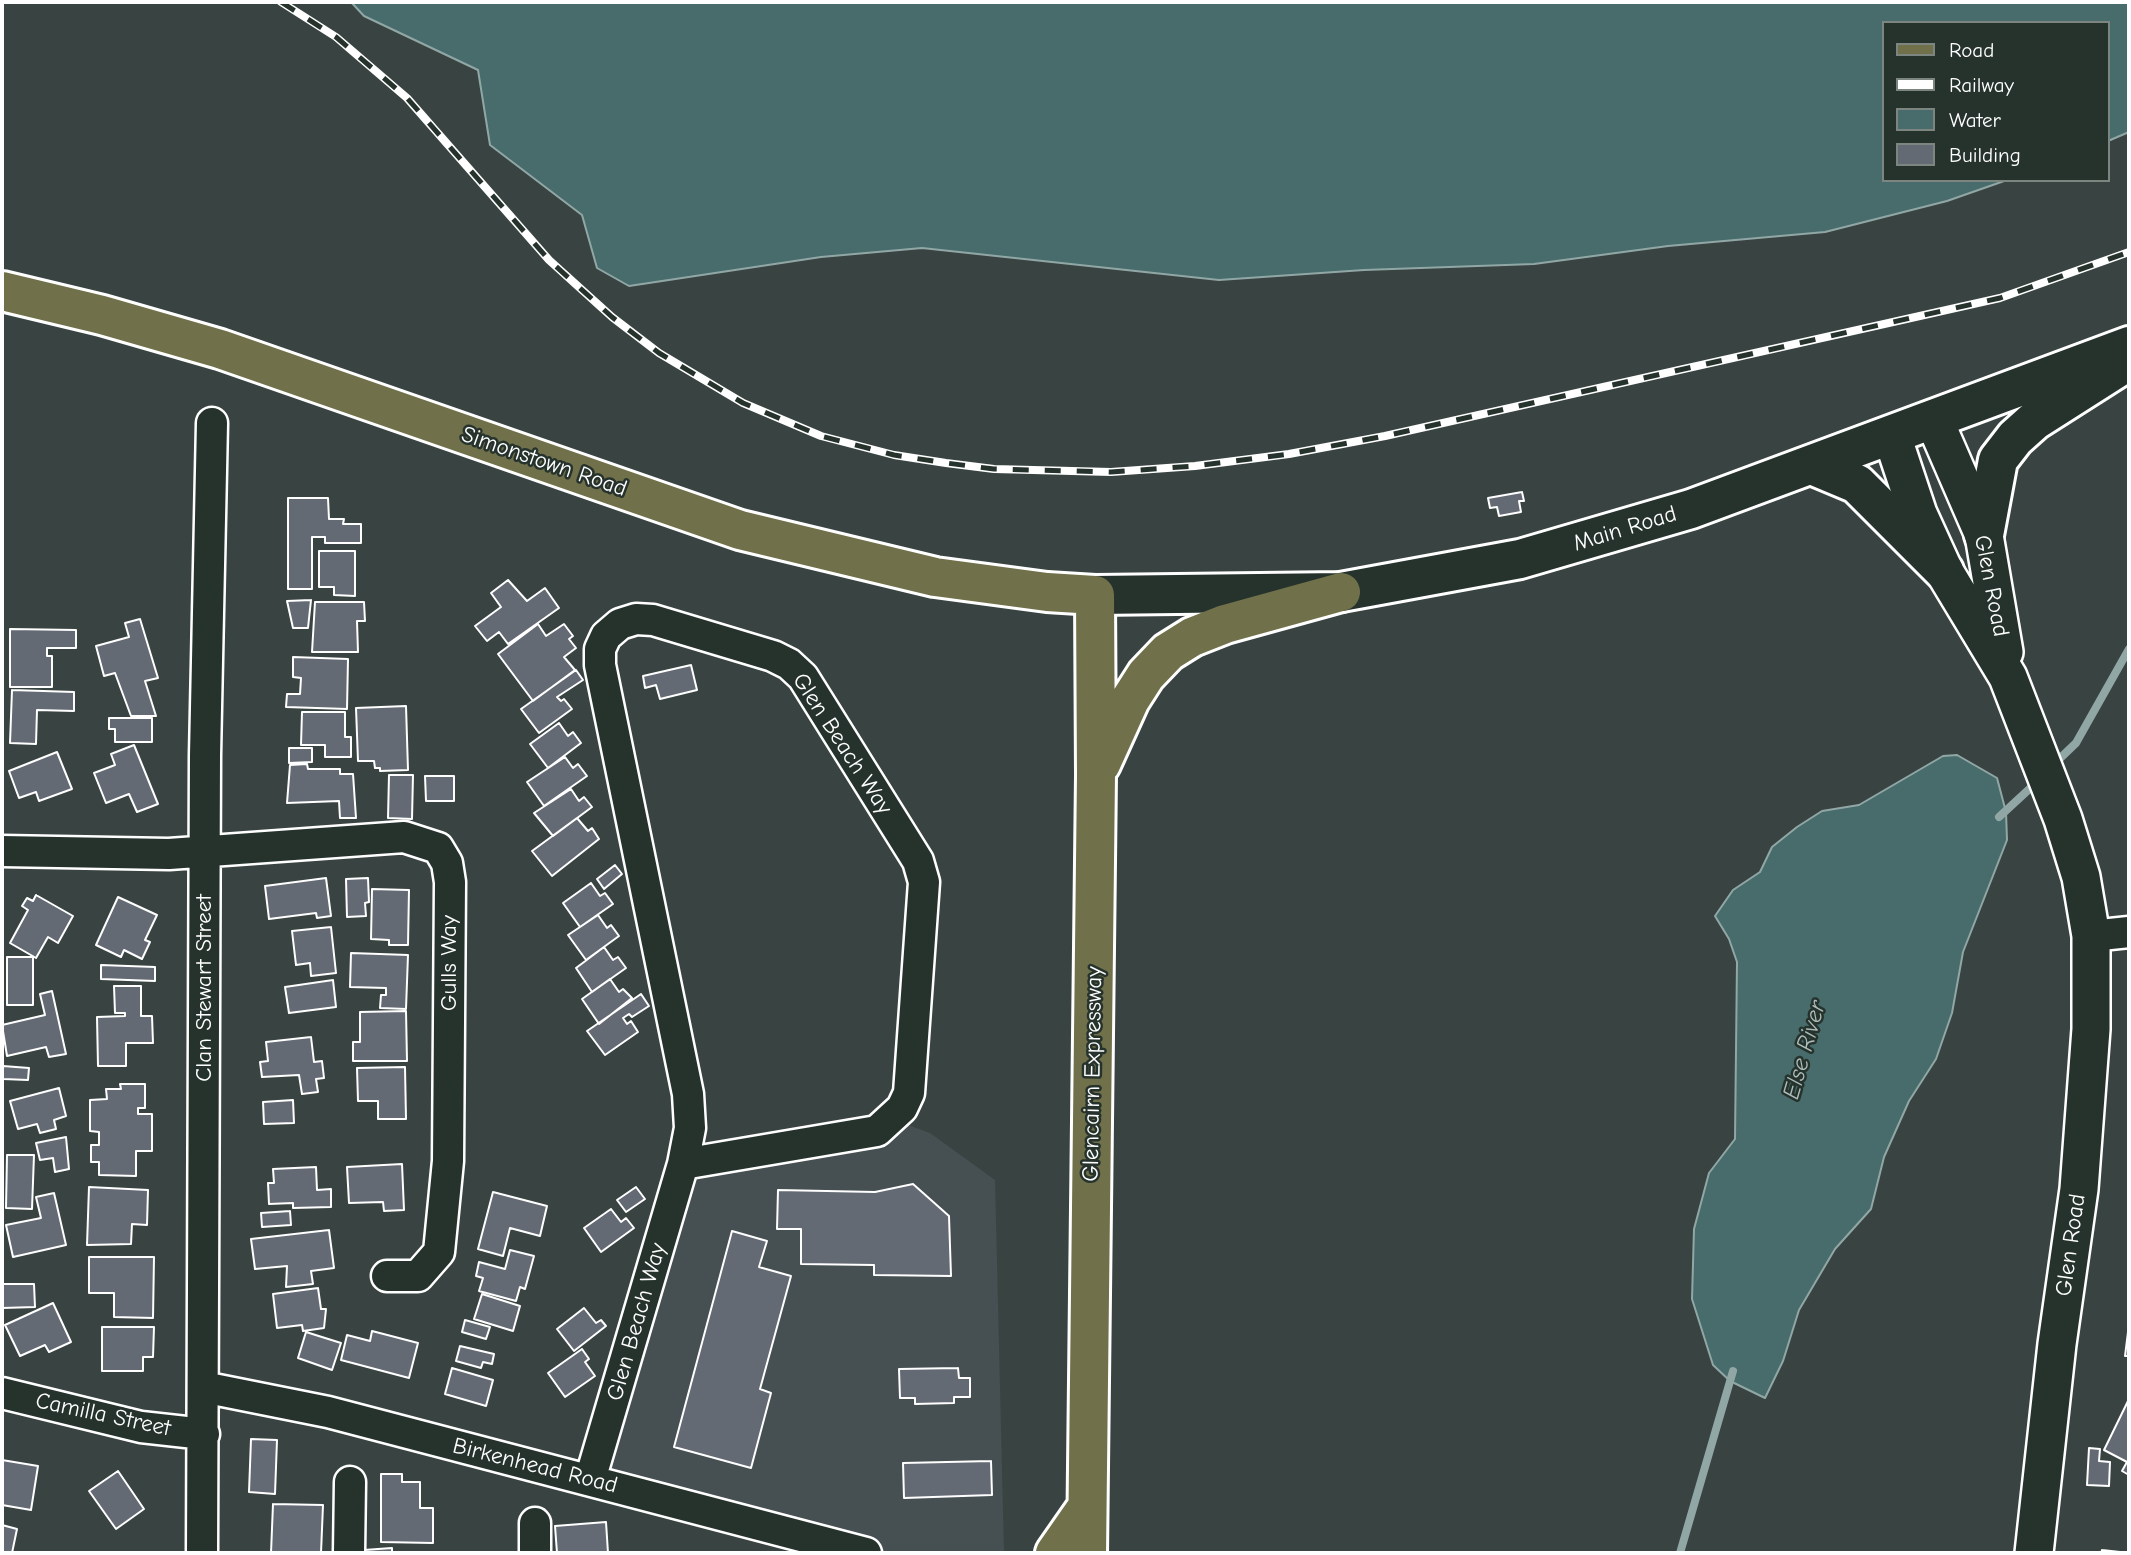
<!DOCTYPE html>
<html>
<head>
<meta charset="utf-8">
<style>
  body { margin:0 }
  #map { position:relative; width:2131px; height:1555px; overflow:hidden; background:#394442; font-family:"Comic Neue",sans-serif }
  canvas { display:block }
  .frame { position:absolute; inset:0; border:4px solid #fff; pointer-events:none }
  .legend { position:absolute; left:1882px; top:21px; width:228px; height:161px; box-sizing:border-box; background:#26332d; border:2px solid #7d8581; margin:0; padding:9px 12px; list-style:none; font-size:21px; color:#fff }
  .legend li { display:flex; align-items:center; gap:14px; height:35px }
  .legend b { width:35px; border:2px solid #7d8581 }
</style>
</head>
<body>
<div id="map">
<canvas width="2131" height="1555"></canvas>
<div class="frame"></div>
<ul class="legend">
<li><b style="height:9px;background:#70704a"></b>Road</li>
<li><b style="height:9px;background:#fff"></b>Railway</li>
<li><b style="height:19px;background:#476c6b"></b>Water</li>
<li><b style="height:19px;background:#646a74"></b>Building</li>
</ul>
</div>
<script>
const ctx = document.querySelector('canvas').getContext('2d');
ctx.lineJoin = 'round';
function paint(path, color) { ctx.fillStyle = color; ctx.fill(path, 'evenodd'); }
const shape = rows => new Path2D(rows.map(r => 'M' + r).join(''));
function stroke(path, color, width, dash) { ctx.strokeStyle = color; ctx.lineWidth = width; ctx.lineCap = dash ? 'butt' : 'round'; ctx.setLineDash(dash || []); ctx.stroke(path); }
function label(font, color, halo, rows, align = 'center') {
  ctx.font = font + ' "Comic Neue",sans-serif'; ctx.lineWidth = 5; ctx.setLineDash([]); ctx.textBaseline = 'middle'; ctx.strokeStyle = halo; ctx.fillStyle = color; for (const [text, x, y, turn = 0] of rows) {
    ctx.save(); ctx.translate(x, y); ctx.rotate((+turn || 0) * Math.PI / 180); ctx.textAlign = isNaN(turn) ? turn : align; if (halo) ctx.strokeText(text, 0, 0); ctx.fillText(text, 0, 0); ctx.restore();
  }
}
paint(shape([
  [892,1119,930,1133,995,1180,1004,1553,866,1553,590,1480,683,1164]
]), '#464f51');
const water = shape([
  [351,2,2129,2,2129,132,2108,141,2108,23,1884,23,1884,180,2007,180,1947,201,1825,232,1668,246,1534,264,1364,270,1219,280,922,248,821,257,629,286,597,268,582,215,490,145,478,70,364,16,351,2],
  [1957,755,1997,778,2006,812,2007,840,1963,952,1952,1013,1936,1059,1909,1101,1884,1157,1871,1209,1835,1249,1799,1310,1783,1361,1765,1398,1730,1381,1713,1365,1692,1299,1694,1229,1709,1173,1735,1139,1737,962,1729,939,1715,916,1733,890,1760,872,1772,847,1797,827,1822,811,1859,805,1943,756,1957,755]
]);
paint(water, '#476c6b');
stroke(water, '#91a7a6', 2);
stroke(shape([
  [2052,766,2076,743,2129,649],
  [1999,817,2038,781],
  [1680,1553,1733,1371]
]), '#91a7a6', 8);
const building = shape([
  [1522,492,1524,501,1519,501,1521,512,1499,516,1497,507,1490,508,1488,498,1522,492],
  [288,498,328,498,329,519,344,519,343,524,361,524,361,543,325,543,325,537,312,537,312,589,288,589,288,498],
  [319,551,355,551,355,596,334,595,334,587,319,587,319,551],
  [508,580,527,601,545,588,559,608,508,644,499,632,487,641,475,626,501,607,491,593,508,580],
  [311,600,308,628,293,628,287,601,311,600],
  [315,602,364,602,365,621,357,621,358,652,312,652,315,602],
  [140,619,158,678,145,681,156,716,131,716,115,673,104,676,96,646,129,637,125,623,140,619],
  [538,624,546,636,564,624,573,636,569,639,576,648,564,657,575,670,533,701,498,654,538,624],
  [10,629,76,630,76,648,47,648,47,656,52,656,52,687,10,687,10,629],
  [293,657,348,659,347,709,286,707,287,694,300,694,301,678,293,677,293,657],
  [691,665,697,690,660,699,656,685,645,688,643,676,691,665],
  [576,670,583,680,557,697,561,701,564,699,572,709,539,733,521,709,576,670],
  [12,690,74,692,74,711,37,710,36,744,10,743,12,690],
  [406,706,408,770,380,771,380,768,375,768,374,761,358,761,356,708,406,706],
  [302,712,345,712,345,737,351,737,351,757,325,757,325,745,301,745,302,712],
  [109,718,152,718,152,742,115,742,115,729,109,729,109,718],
  [559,723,568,736,573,732,581,743,548,768,530,744,559,723],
  [134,745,158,804,137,812,129,794,106,803,94,773,115,765,111,754,134,745],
  [289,748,312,748,312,762,289,763,289,748],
  [57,752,72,789,39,801,36,792,19,798,9,771,57,752],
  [565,757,573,768,578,764,587,776,544,806,527,782,565,757],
  [307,764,308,769,340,769,340,774,353,774,356,818,340,818,339,801,287,803,290,765,307,764],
  [389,775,413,775,412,819,388,818,389,775],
  [425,776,454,776,454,801,426,801,425,776],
  [571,789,579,801,584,797,592,807,553,836,534,813,571,789],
  [577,818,588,831,592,828,599,839,552,876,532,851,577,818],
  [615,865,622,874,604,889,597,879,615,865],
  [326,878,331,916,317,918,316,913,269,919,265,886,326,878],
  [368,878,369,902,365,903,366,916,347,917,346,879,368,878],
  [591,883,600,896,605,893,613,904,580,927,563,903,591,883],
  [372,889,409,890,408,945,389,945,389,940,371,939,372,889],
  [36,895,73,916,58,943,48,937,36,958,10,943,28,910,22,906,27,898,33,901,36,895],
  [118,897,157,915,145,940,150,942,142,959,124,950,121,957,96,945,118,897],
  [598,915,607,928,611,925,619,936,586,960,568,935,598,915],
  [331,927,336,973,311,976,310,963,296,965,292,931,331,927],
  [604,947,613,960,618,957,626,968,592,992,576,968,604,947],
  [351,953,408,955,406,1009,380,1008,381,995,386,995,386,988,350,987,351,953],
  [7,957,33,957,33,1005,7,1005,7,957],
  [101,965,155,967,155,981,101,979,101,965],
  [610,979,619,992,623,989,632,998,599,1024,582,999,610,979],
  [333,980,336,1007,289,1013,285,987,333,980],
  [114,986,141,986,141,1016,152,1016,153,1043,126,1043,126,1066,98,1066,97,1017,125,1016,125,1013,115,1013,114,986],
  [52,991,66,1054,49,1057,46,1047,7,1056,2,1025,45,1015,40,994,52,991],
  [641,994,649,1006,632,1017,629,1014,623,1018,627,1024,631,1021,638,1032,605,1055,587,1031,641,994],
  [406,1011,407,1061,353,1061,353,1042,360,1042,360,1012,406,1011],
  [311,1037,314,1062,322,1061,324,1078,316,1079,318,1092,302,1094,299,1075,262,1077,260,1062,268,1061,266,1042,311,1037],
  [3,1066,29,1068,28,1080,3,1079,3,1066],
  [405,1067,406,1119,378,1119,378,1101,358,1101,357,1068,405,1067],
  [120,1084,145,1084,145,1108,138,1108,138,1114,152,1114,152,1151,136,1151,136,1176,99,1175,99,1162,91,1162,91,1145,99,1145,99,1132,90,1131,90,1100,107,1099,106,1089,121,1089,120,1084],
  [59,1088,66,1116,54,1120,56,1129,40,1133,37,1124,18,1129,10,1101,59,1088],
  [293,1100,294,1123,264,1124,263,1102,293,1100],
  [66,1137,69,1169,55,1172,53,1158,40,1160,36,1143,66,1137],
  [7,1155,34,1155,32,1209,6,1208,7,1155],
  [402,1164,404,1210,384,1211,383,1202,349,1203,347,1167,402,1164],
  [316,1167,317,1190,331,1189,331,1207,293,1208,293,1203,269,1204,268,1183,274,1183,273,1169,316,1167],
  [913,1184,949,1216,951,1276,874,1275,874,1265,801,1264,801,1229,777,1229,778,1190,875,1192,913,1184],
  [89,1187,148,1190,147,1225,132,1224,131,1244,87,1245,89,1187],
  [636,1187,645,1199,626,1212,617,1200,636,1187],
  [493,1192,547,1206,540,1236,510,1228,503,1256,478,1249,493,1192],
  [54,1193,66,1245,13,1257,6,1225,41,1218,36,1197,54,1193],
  [611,1209,621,1222,626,1218,634,1228,601,1252,584,1228,611,1209],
  [290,1211,291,1225,262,1227,261,1213,290,1211],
  [329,1230,334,1268,311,1271,313,1284,286,1287,287,1266,255,1269,251,1239,329,1230],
  [732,1231,767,1241,759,1267,791,1276,760,1389,771,1393,751,1468,674,1447,732,1231],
  [510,1250,534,1256,525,1289,520,1287,516,1301,479,1291,483,1278,476,1276,479,1262,505,1269,510,1250],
  [89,1257,154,1257,153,1318,114,1317,114,1293,89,1293,89,1257],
  [2,1284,34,1284,35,1307,2,1308,2,1284],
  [318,1288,321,1309,326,1309,324,1328,303,1331,302,1325,277,1328,273,1294,318,1288],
  [482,1294,520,1306,513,1331,474,1319,482,1294],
  [53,1303,71,1342,49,1352,45,1345,20,1356,5,1325,53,1303],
  [584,1308,596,1323,601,1320,606,1326,574,1351,557,1329,584,1308],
  [465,1320,490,1327,486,1339,462,1332,465,1320],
  [2129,1324,2129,1356,2125,1356,2129,1324],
  [102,1327,154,1327,153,1357,143,1357,143,1371,102,1371,102,1327],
  [372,1331,418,1343,409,1378,341,1360,347,1335,370,1341,372,1331],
  [306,1332,341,1343,332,1370,298,1358,306,1332],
  [460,1346,494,1354,492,1364,483,1362,481,1368,456,1361,460,1346],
  [582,1349,589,1359,585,1362,595,1376,565,1397,548,1373,582,1349],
  [452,1368,493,1380,486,1406,445,1394,452,1368],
  [958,1368,959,1378,970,1378,970,1397,954,1397,954,1403,915,1404,915,1398,900,1398,899,1369,958,1368],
  [2129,1399,2129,1475,2122,1471,2127,1462,2104,1450,2129,1399],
  [251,1439,277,1440,275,1494,249,1492,251,1439],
  [2089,1448,2100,1449,2099,1461,2110,1462,2109,1486,2087,1485,2089,1448],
  [2,1460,38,1466,31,1510,2,1505,2,1460],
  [991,1461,992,1495,904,1498,903,1463,991,1461],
  [118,1471,144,1509,116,1529,89,1491,118,1471],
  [381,1474,402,1474,402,1482,420,1482,420,1508,433,1508,433,1543,381,1542,381,1474],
  [273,1504,323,1505,321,1553,271,1553,273,1504],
  [606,1522,608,1553,557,1553,555,1526,606,1522],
  [2,1525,17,1529,12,1553,2,1552,2,1525],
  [392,1548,392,1553,364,1553,364,1550,392,1548],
  [2102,1550,2129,1553,2101,1553,2102,1550]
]);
paint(building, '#646a74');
stroke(building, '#fff', 2);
const minor = shape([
  [2,851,169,854,404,837,438,848,447,863,450,882,448,1161,439,1252,418,1276,387,1276],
  [2091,936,2129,932],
  [203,1387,328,1412,866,1553],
  [2,1393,141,1427,204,1434],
  [590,1480,683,1164,690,1128,688,1094,600,665,600,649,606,636,620,624,636,619,653,620,773,656,789,664,803,677,918,861,924,882,909,1093,902,1108,877,1131,683,1164],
  [202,1553,205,755,212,423],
  [349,1553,350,1482],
  [535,1553,535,1523]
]);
const tertiary = shape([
  [1934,420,1984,535,2004,652],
  [1892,436,1918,514,1944,571,2008,677,2063,819,2081,877,2091,936,2091,1029,2079,1189,2057,1344,2034,1553]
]);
const secondary = shape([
  [1814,466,1857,484,1944,571],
  [1984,535,1998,460,2015,438,2034,421,2125,363],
  [1095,595,1341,592,1520,559,1691,509,2129,346]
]);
const primary = shape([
  [2,291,102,315,220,349,740,530,935,577,1047,592,1095,595,1096,775,1087,1553],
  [1101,764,1130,700,1146,675,1168,652,1192,637,1225,624,1341,592],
  [1055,1553,1087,1507]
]);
stroke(minor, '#fff', 35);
stroke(tertiary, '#fff', 42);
stroke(secondary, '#fff', 44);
stroke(primary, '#fff', 44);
stroke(minor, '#26332d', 30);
stroke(tertiary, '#26332d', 37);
stroke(secondary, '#26332d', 38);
stroke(primary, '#70704a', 38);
const rail = shape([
  [281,2,336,37,407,98,549,260,612,317,659,353,743,403,821,436,894,455,946,463,994,469,1111,472,1195,466,1289,454,1385,436,2000,298,2129,252]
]);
stroke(rail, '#fff', 8);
stroke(rail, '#26332d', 5, [16]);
label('23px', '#fff', '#26332d', [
  ["Simonstown Road",544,462,19],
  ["Main Road",1625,529,-17],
  ["Glen Road",1991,586,79],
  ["Glen Beach Way",842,744,57],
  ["Gulls Way",449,963,-90],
  ["Clan Stewart Street",204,988,-90],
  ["Glencairn Expressway",1093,1074,-89],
  ["Glen Road",2071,1245,-82],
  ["Glen Beach Way",637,1322,-74],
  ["Camilla Street",103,1415,12],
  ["Birkenhead Road",535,1466,14]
]);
label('italic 24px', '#acbdbc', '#26332d', [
  ["Else River",1805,1050,-74]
]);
</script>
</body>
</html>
